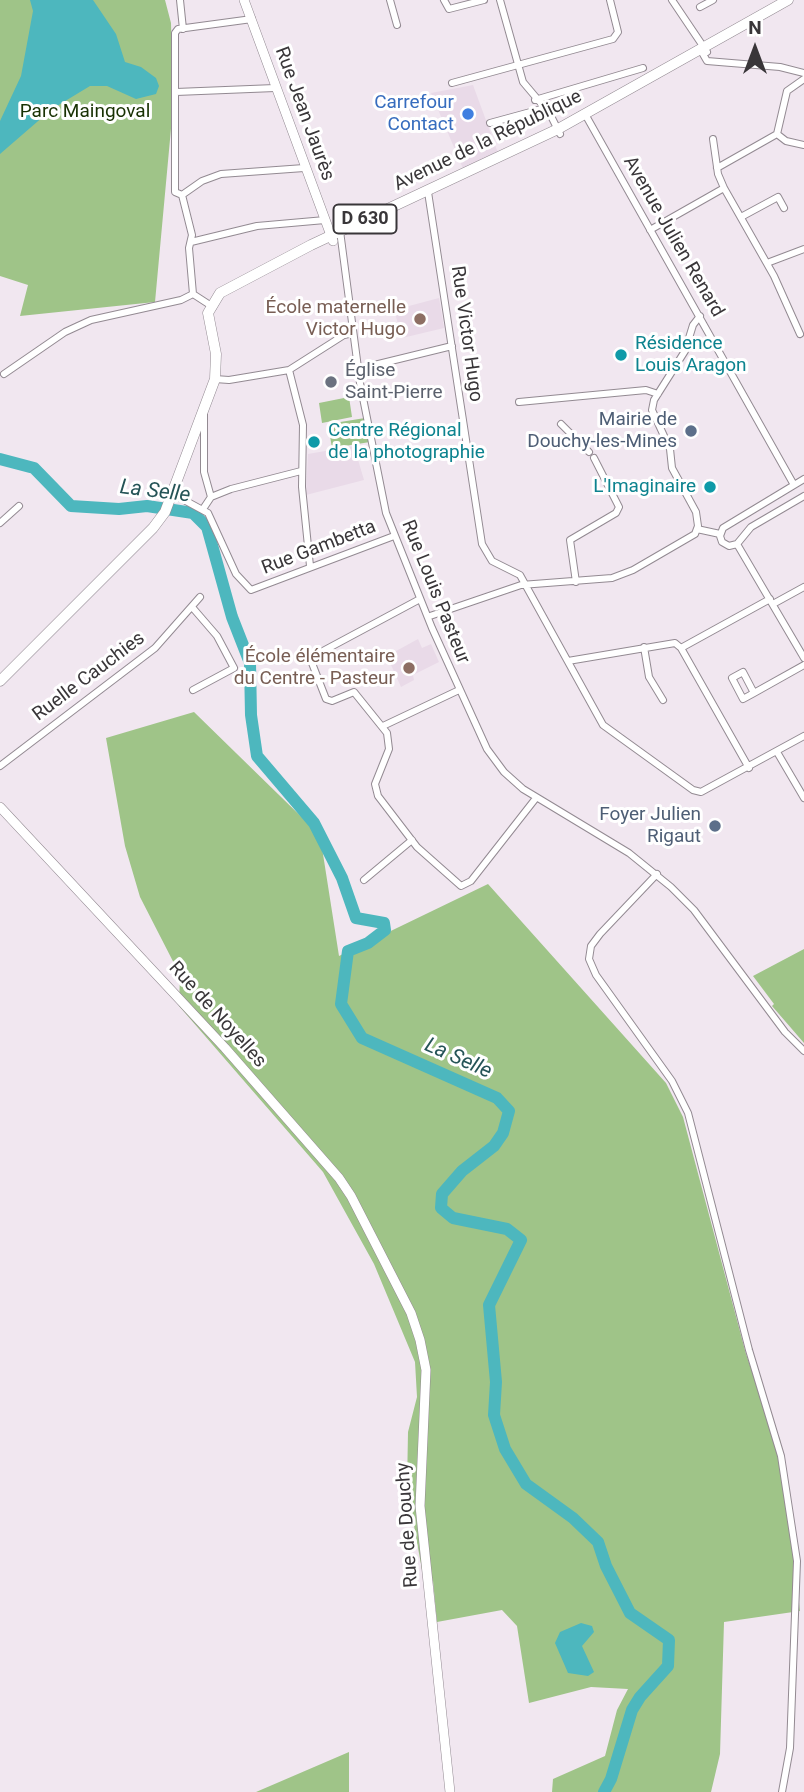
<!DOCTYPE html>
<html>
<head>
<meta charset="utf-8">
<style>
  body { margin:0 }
  #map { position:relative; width:804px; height:1792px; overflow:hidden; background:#f1e7f0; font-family:Roboto,sans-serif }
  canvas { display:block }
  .north { position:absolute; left:720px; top:14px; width:70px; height:70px; -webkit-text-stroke:5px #fff; paint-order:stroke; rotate:0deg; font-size:19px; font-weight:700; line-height:28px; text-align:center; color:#393639 }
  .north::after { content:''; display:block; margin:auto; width:24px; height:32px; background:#393639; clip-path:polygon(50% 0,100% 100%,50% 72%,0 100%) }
</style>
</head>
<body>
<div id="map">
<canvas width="804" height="1792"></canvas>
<div class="north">N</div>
</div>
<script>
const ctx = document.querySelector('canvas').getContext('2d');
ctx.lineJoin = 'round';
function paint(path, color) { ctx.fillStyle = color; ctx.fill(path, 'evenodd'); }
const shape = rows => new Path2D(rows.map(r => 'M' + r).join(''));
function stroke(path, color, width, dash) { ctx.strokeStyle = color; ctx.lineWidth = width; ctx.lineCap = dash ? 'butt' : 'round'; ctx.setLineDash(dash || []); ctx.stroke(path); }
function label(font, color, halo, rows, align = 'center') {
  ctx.font = font + ' Roboto,sans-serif'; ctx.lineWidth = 6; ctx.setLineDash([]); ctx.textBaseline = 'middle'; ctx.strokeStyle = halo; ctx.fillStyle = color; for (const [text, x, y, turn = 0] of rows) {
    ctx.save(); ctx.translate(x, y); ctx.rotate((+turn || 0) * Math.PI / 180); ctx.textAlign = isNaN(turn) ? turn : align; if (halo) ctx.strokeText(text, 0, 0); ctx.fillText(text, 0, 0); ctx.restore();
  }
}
paint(shape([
  [473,85,498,153,464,171,431,93],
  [439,298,444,328,402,338,394,310],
  [354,446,364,480,306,495,308,454],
  [418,639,422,648,431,644,439,662,413,675,414,680,401,687,387,656]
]), '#e9dae8');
paint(shape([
  [0,0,165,0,171,23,173,107,155,302,20,316,28,285,0,276],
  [349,397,352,417,322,423,319,403],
  [365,418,370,442,332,448,328,424],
  [194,712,320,835,339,956,488,884,666,1083,683,1117,746,1354,765,1409,780,1439,800,1611,724,1622,720,1754,711,1792,552,1792,553,1779,605,1756,617,1710,628,1689,591,1687,529,1703,517,1626,502,1610,437,1622,433,1581,424,1581,407,1487,408,1432,417,1397,415,1362,374,1264,323,1172,179,1006,180,975,140,897,125,846,106,738],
  [804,949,804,1043,772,1006,774,1004,753,976],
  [349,1752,349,1792,256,1792]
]), '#9fc488');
paint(shape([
  [30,0,93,0,116,34,125,62,141,67,156,78,159,86,156,94,136,99,107,86,90,86,52,109,0,154,0,121,21,76,33,11],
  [581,1623,592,1626,594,1632,582,1646,594,1672,588,1676,568,1673,555,1643,560,1632]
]), '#4db7be');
stroke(shape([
  [0,459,34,468,71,506,119,509,147,506,193,513,207,527,232,617,250,663,251,715,257,756,314,823,342,878,356,918,384,923,385,930,368,943,348,951,341,1004,362,1038,497,1098,509,1111,503,1133,494,1146,462,1171,442,1194,441,1208,453,1218,507,1229,521,1240,489,1305,496,1382,494,1415,505,1449,526,1484,573,1518,598,1542,606,1566,630,1613,669,1640,668,1666,640,1697,632,1710,611,1779,604,1792]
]), '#4db7be', 12);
const street = shape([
  [180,0,183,29],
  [390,0,397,25],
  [444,0,449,9,484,0],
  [500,0,523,82,550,114,560,134],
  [672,0,707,52],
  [700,7,713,0],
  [700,49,707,61,780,67,804,73],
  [452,83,613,39,618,32,610,0],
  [176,92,275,88],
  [535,100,643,68],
  [585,114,794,485],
  [490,123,545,108],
  [777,134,786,141,804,145],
  [717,168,777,134,787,91,804,79],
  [724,188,774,276,800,334],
  [428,192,482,544,492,561,520,575,603,725,693,790,701,792,804,736],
  [182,195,175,192,175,33,178,29,252,19],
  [182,195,202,181,221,174,304,168],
  [182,195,192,235,189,248,193,294],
  [741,217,778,197,784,208],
  [650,230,724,188,718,174,713,139],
  [340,231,360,383,386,513,432,628,487,749,504,772,523,789,629,853,671,887,694,910,785,1032,804,1051],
  [191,242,257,226,325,220],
  [767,263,804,249],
  [358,369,452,346],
  [289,370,303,425,302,487,310,566],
  [4,374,65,332,91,320,181,300,193,294,213,307],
  [215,379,229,380,289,370,344,335,353,333],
  [519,402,646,390,658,394],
  [204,413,204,472,211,497],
  [561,424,589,452],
  [173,494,208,513,236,574,251,590,394,536],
  [203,509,211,497,231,489,301,471],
  [0,523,19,506],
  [697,529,720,534],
  [737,544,804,658],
  [737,544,729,546,722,542,720,536,723,528,804,479],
  [737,544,751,527,804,496],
  [576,582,570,540,616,513,619,507,594,458],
  [420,599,310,658,326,699,332,701,354,692,387,733,389,749,375,784,378,796,417,847,461,886,471,881,536,798],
  [773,604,804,587],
  [192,607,217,636,234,668,193,690],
  [430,616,521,585,612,578,633,570,695,534,698,526,696,512,672,468,670,449,652,410,654,400,685,351,693,325,700,316],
  [644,647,649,677,663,700],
  [681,648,770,599],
  [568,661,675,643,681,648,749,768],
  [754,693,743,672,732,678,743,699,754,693,804,665],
  [383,726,459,690],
  [777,752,804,798],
  [0,766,155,648,200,597],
  [657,874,600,934,591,946,589,959,596,975,672,1081,688,1113,749,1350,781,1456,797,1561,790,1748,782,1792],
  [364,880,412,840]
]);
const secondary = shape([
  [244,0,333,241],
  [0,807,225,1048,339,1178,351,1196,411,1313,420,1340,426,1370,420,1506,450,1792]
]);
const primary = shape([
  [0,681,153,528,165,512,215,379,216,354,208,313,220,293,311,245,558,129,788,0]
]);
stroke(street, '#938a92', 8);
stroke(secondary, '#938a92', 10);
stroke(primary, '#938a92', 11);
stroke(street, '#fff', 6);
stroke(secondary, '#fff', 9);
stroke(primary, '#fff', 10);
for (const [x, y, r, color] of [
  [468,114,7,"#3f7fe0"],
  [420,319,7,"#8d6e63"],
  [621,355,7,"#0f9aa8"],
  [331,382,7,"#6b7280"],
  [691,431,7,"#5c6f8a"],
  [314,442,7,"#0f9aa8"],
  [710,487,7,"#0f9aa8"],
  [409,668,7,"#8d6e63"],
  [715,826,7,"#5c6f8a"]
]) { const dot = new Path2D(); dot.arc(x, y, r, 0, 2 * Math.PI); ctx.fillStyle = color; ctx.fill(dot); stroke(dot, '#fff', 2.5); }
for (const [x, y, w] of [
  [365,219,63]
]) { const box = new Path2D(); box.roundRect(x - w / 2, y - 14.5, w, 29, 5); ctx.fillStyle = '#fff'; ctx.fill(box); stroke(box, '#393639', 2); }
label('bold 18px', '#393639', null, [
  ["D 630",365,219]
]);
label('19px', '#366cbe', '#fff', [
  ["Carrefour",454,103],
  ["Contact",454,125]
], 'right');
label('19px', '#183103', '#fff', [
  ["Parc Maingoval",85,112]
]);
label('19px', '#393639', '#fff', [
  ["Rue Jean Jaurès",304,114,70],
  ["Avenue de la République",488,141,-26],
  ["Avenue Julien Renard",673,237,60],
  ["Rue Victor Hugo",466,334,82],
  ["Rue Gambetta",319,548,-21],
  ["Rue Louis Pasteur",435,592,68],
  ["Ruelle Cauchies",89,677,-37],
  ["Rue de Noyelles",217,1015,48],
  ["Rue de Douchy",408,1525,-94]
]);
label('19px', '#785e54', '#fff', [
  ["École maternelle",406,308],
  ["Victor Hugo",406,330],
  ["École élémentaire",395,657],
  ["du Centre - Pasteur",395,679]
], 'right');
label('19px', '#0d838f', '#fff', [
  ["Résidence",635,344],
  ["Louis Aragon",635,366],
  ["Centre Régional",328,431],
  ["de la photographie",328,453],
  ["L'Imaginaire",696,487,"right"]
], 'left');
label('19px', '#5b616d', '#fff', [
  ["Église",345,371],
  ["Saint-Pierre",345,393]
], 'left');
label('19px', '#4e5e75', '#fff', [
  ["Mairie de",677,420],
  ["Douchy-les-Mines",677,442],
  ["Foyer Julien",701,815],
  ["Rigaut",701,837]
], 'right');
label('italic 21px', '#255457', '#fff', [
  ["La Selle",155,492,7],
  ["La Selle",458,1059,24]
]);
</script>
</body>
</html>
